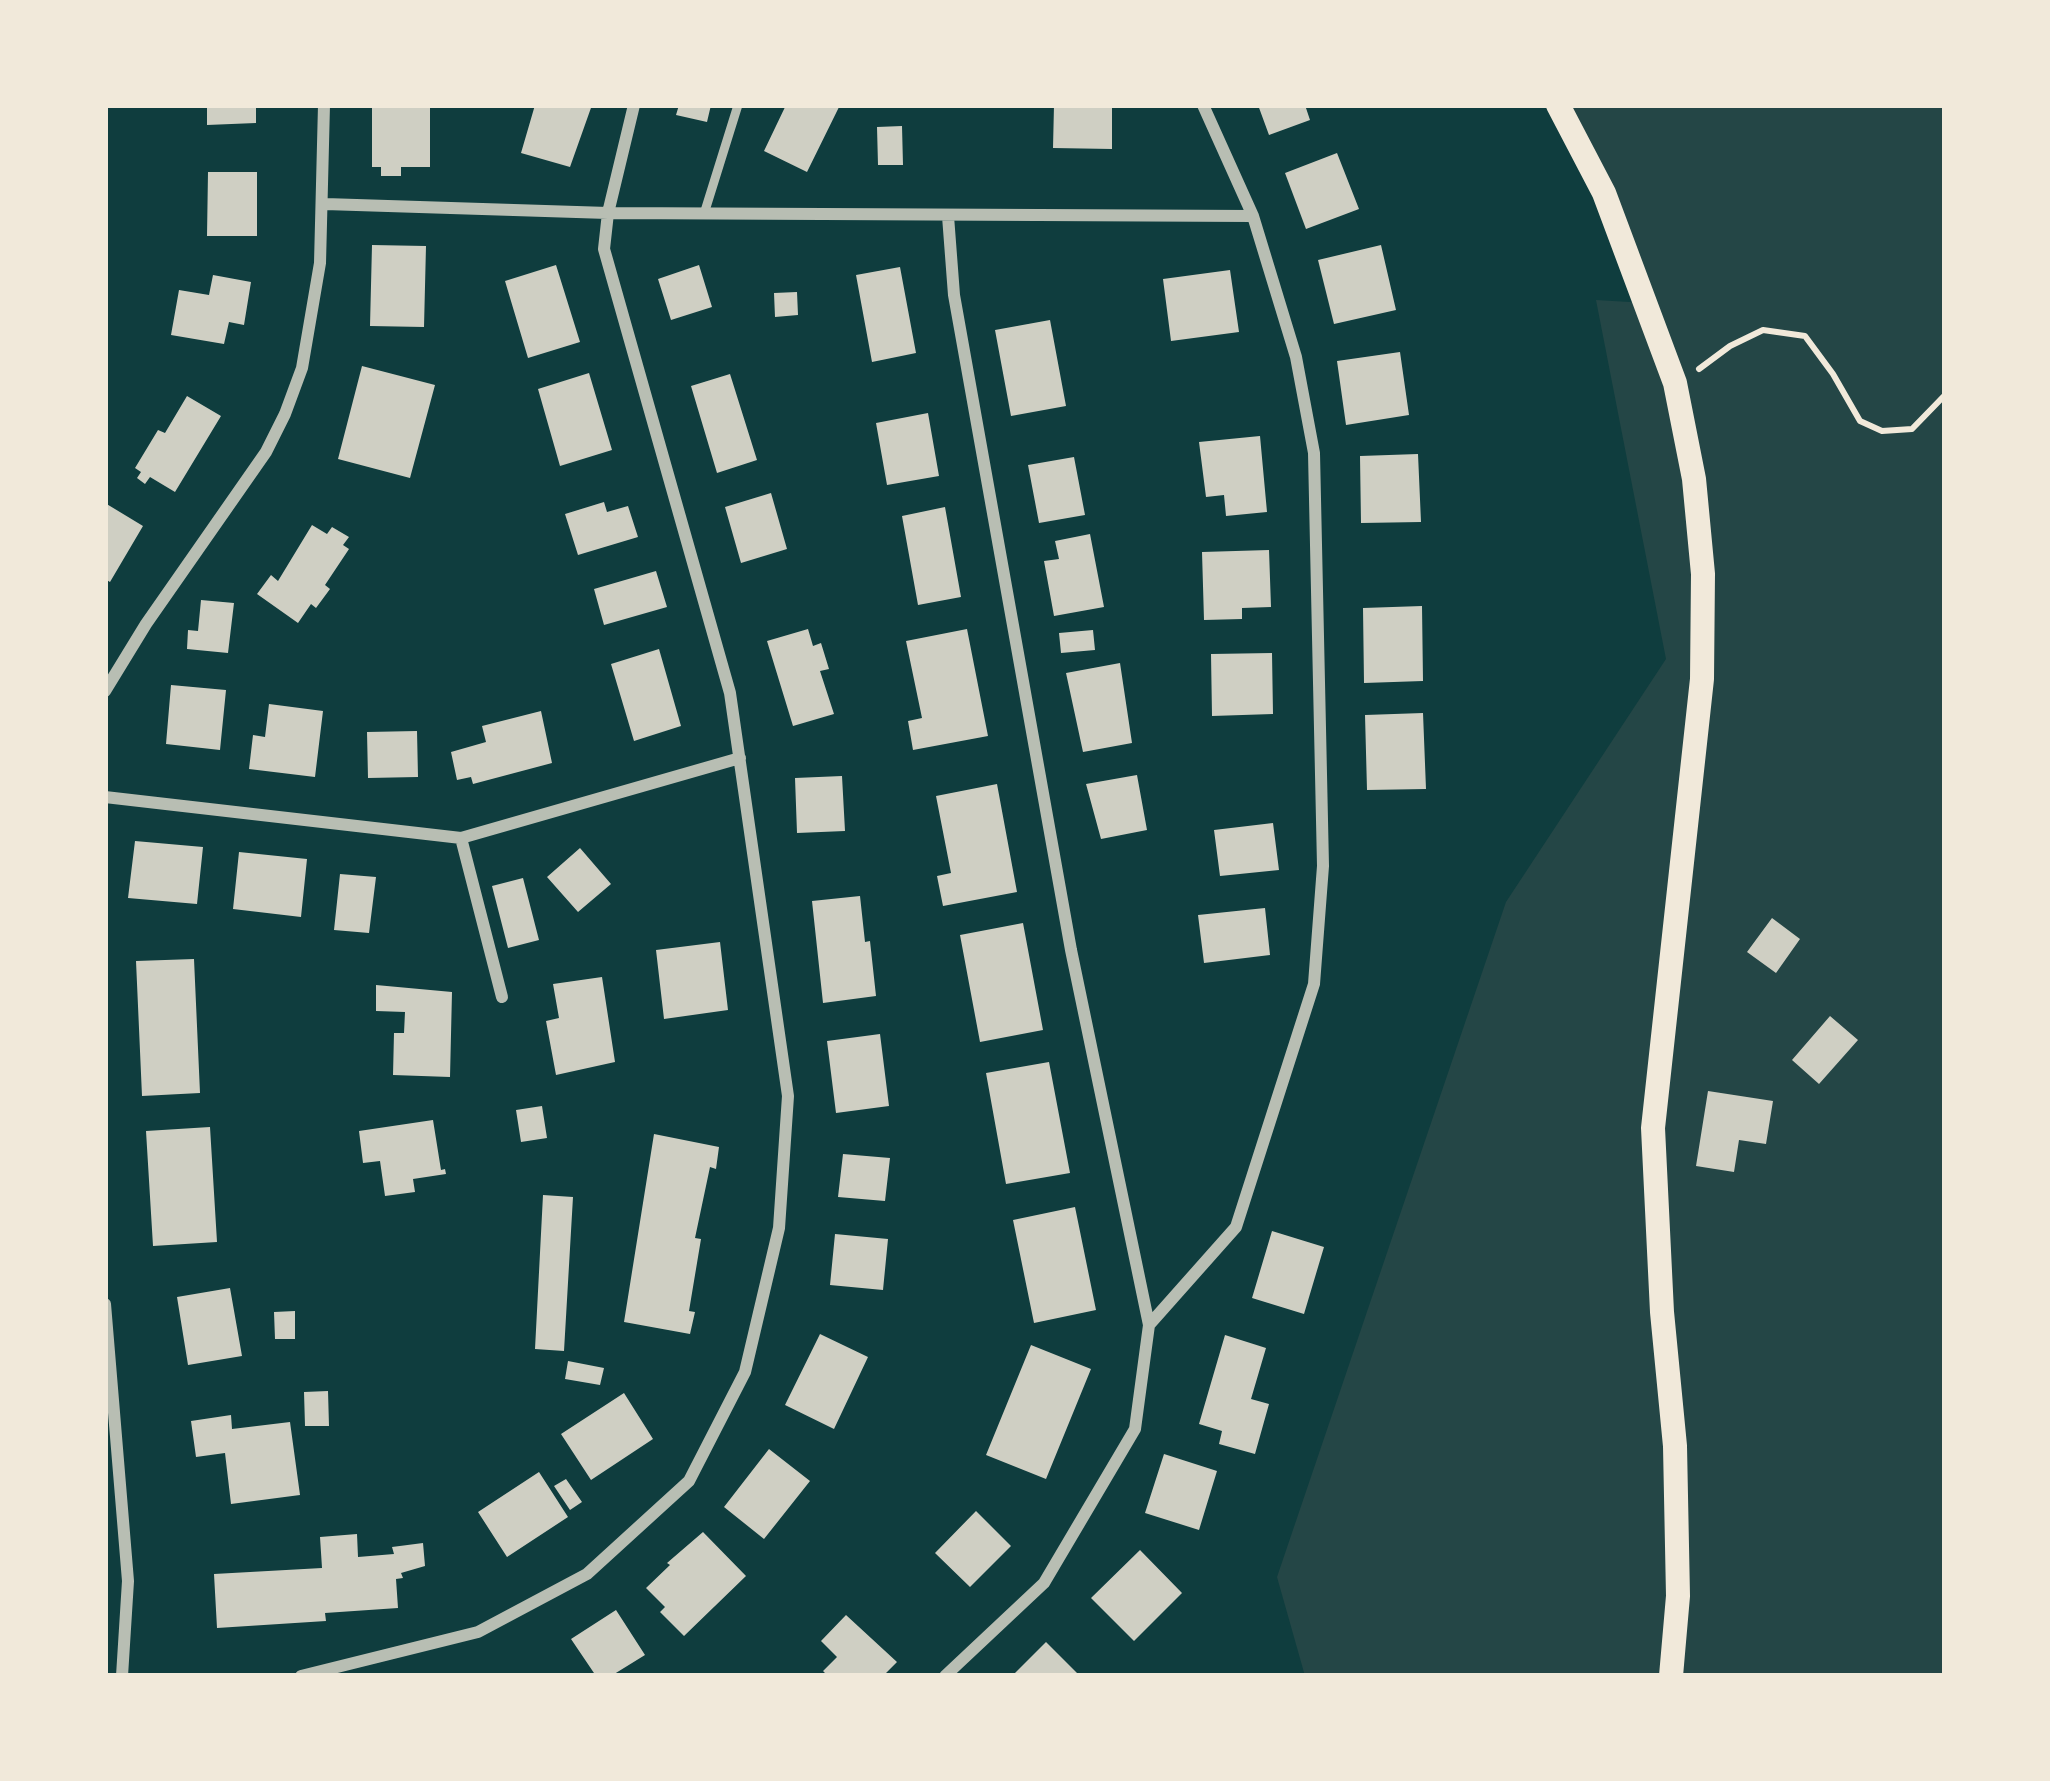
<!DOCTYPE html>
<html>
<head>
<meta charset="utf-8">
<style>
  body { margin:0 }
  #map { position:relative; width:2050px; height:1781px; overflow:hidden; background:#0f3d3e; font-family:Roboto,sans-serif }
  canvas { display:block }
  .frame { position:absolute; inset:0; border:108px solid #f1e9da; pointer-events:none }
</style>
</head>
<body>
<div id="map">
<canvas width="2050" height="1781"></canvas>
<div class="frame"></div>
</div>
<script>
const ctx = document.querySelector('canvas').getContext('2d');
ctx.lineJoin = 'round';
function paint(path, color) { ctx.fillStyle = color; ctx.fill(path, 'evenodd'); }
const shape = rows => new Path2D(rows.map(r => 'M' + r).join(''));
function stroke(path, color, width, dash) { ctx.strokeStyle = color; ctx.lineWidth = width; ctx.lineCap = dash ? 'butt' : 'round'; ctx.setLineDash(dash || []); ctx.stroke(path); }
paint(shape([
  [1558,105,1945,105,1945,1676,1305,1676,1277,1577,1506,902,1666,659,1596,300,1646,303]
]), '#244646');
paint(shape([
  [207,105,256,105,256,123,207,125],
  [372,105,430,105,430,167,401,167,401,176,381,176,381,167,372,167],
  [535,105,592,105,570,167,521,153],
  [679,105,711,105,707,122,676,115],
  [786,105,840,105,807,172,764,151],
  [1054,105,1112,105,1112,149,1053,148],
  [1258,105,1305,105,1310,120,1269,135],
  [902,126,903,165,878,165,877,127],
  [1337,153,1359,209,1306,229,1285,173],
  [208,172,257,172,257,236,207,236],
  [372,245,426,246,424,327,370,326],
  [1381,245,1396,310,1334,324,1318,260],
  [556,265,580,342,528,358,505,281],
  [699,265,712,307,671,320,658,279],
  [900,267,916,353,872,362,856,275],
  [1230,270,1239,332,1171,341,1163,279],
  [213,275,251,282,244,325,229,322,224,344,171,335,179,290,209,295],
  [797,292,798,315,775,317,774,293],
  [1050,320,1066,406,1011,416,995,330],
  [1400,352,1409,415,1346,425,1337,361],
  [362,366,435,385,410,478,338,459],
  [589,373,612,450,560,466,538,389],
  [730,374,757,460,717,473,691,386],
  [187,396,221,416,175,492,150,477,145,484,137,478,141,472,135,468,158,430,165,433],
  [928,413,939,476,887,485,876,423],
  [1260,436,1267,512,1226,516,1224,495,1206,497,1199,442],
  [1418,454,1421,522,1361,523,1360,456],
  [1074,457,1085,515,1039,523,1028,465],
  [771,493,787,549,741,563,725,507],
  [604,502,607,512,628,506,638,537,578,555,565,514],
  [105,503,143,526,110,582,105,579],
  [945,507,961,597,918,605,902,516],
  [312,525,327,534,332,527,349,537,343,545,349,549,325,585,330,589,316,608,311,604,298,623,257,594,271,575,278,581],
  [1090,534,1104,607,1054,616,1044,561,1059,559,1055,541],
  [1269,550,1271,607,1242,608,1242,619,1204,620,1202,552],
  [656,571,667,607,604,625,594,589],
  [201,600,234,603,228,653,187,649,188,630,198,631],
  [1422,606,1423,681,1364,683,1363,608],
  [808,629,813,646,821,643,829,669,820,671,834,714,793,726,767,641],
  [967,629,988,736,913,750,908,721,922,718,906,641],
  [1093,630,1095,650,1061,653,1059,633],
  [659,649,681,726,634,741,611,664],
  [1272,653,1273,714,1212,716,1211,654],
  [1120,663,1132,743,1083,752,1066,673],
  [171,685,226,690,220,750,166,744],
  [269,704,323,711,315,777,249,769,253,735,265,737],
  [541,711,552,763,473,784,471,777,457,780,451,752,486,742,482,726],
  [1423,713,1426,789,1367,790,1365,715],
  [417,731,418,777,368,778,367,732],
  [1137,775,1147,830,1101,839,1086,784],
  [842,776,845,831,797,833,795,778],
  [997,784,1017,892,943,906,937,876,951,873,936,796],
  [1273,823,1279,870,1220,876,1214,830],
  [135,841,203,847,197,904,128,898],
  [580,848,611,884,578,912,547,877],
  [239,852,307,859,301,917,233,909],
  [340,874,376,877,369,933,334,930],
  [523,878,539,940,508,948,492,886],
  [860,896,865,942,870,941,876,996,823,1003,812,901],
  [1265,908,1270,955,1204,963,1198,915],
  [1772,918,1800,939,1776,973,1747,952],
  [1023,923,1043,1030,980,1042,960,935],
  [720,942,728,1010,664,1019,656,950],
  [194,959,200,1093,142,1096,136,961],
  [602,977,615,1062,556,1075,546,1021,559,1018,553,984],
  [376,985,452,992,450,1077,393,1075,394,1033,404,1033,405,1012,376,1011],
  [1830,1016,1858,1040,1819,1084,1792,1060],
  [880,1034,889,1106,836,1113,827,1041],
  [1049,1062,1070,1173,1006,1184,986,1073],
  [1708,1091,1773,1101,1766,1144,1739,1140,1734,1172,1696,1166],
  [542,1106,547,1138,521,1142,516,1110],
  [433,1120,441,1170,445,1169,446,1174,413,1179,415,1192,385,1196,380,1161,363,1163,359,1131],
  [210,1127,217,1242,153,1246,146,1131],
  [654,1134,719,1147,716,1169,710,1167,695,1238,701,1239,689,1311,695,1312,690,1334,624,1322],
  [843,1154,890,1158,885,1201,838,1197],
  [543,1195,573,1197,564,1351,535,1349],
  [1075,1207,1096,1310,1034,1323,1013,1220],
  [1272,1231,1324,1247,1304,1314,1252,1298],
  [835,1234,888,1239,883,1290,830,1285],
  [230,1288,242,1356,188,1365,177,1297],
  [295,1311,295,1339,275,1339,274,1312],
  [820,1334,868,1357,834,1429,785,1405],
  [1225,1335,1266,1348,1251,1399,1269,1404,1255,1454,1219,1444,1222,1431,1199,1424],
  [1031,1345,1091,1369,1046,1479,986,1455],
  [568,1361,604,1368,600,1385,565,1379],
  [328,1391,329,1426,305,1426,304,1392],
  [624,1393,653,1439,591,1480,561,1434],
  [231,1415,232,1429,290,1422,300,1495,231,1504,225,1453,196,1457,191,1421],
  [769,1449,810,1481,764,1539,724,1507],
  [1164,1454,1217,1471,1199,1530,1145,1513],
  [539,1472,568,1517,507,1557,478,1512],
  [566,1479,582,1502,570,1510,554,1486],
  [976,1511,1011,1546,970,1587,935,1553],
  [703,1532,746,1576,684,1636,660,1612,665,1607,646,1588,670,1565,667,1563],
  [357,1534,358,1557,394,1554,392,1547,423,1543,425,1566,401,1573,403,1578,396,1579,398,1608,325,1613,326,1621,217,1628,214,1574,322,1568,320,1537],
  [1140,1550,1182,1593,1134,1641,1091,1598],
  [616,1610,645,1655,611,1676,596,1676,571,1639],
  [846,1615,897,1662,883,1676,828,1676,823,1671,837,1657,821,1641],
  [1046,1642,1077,1673,1075,1676,1012,1676]
]), '#cfcfc3');
stroke(shape([
  [1699,369,1730,346,1763,330,1805,336,1833,374,1860,421,1882,431,1912,429,1945,395]
]), '#f1e9da', 6);
stroke(shape([
  [704,214,738,105]
]), '#b8beb3', 9);
stroke(shape([
  [325,204,608,213,1253,216],
  [105,691,146,624,266,452,285,414,302,368,320,263,324,105],
  [105,797,461,838,740,758],
  [461,838,502,997],
  [105,1304,128,1581,122,1676],
  [1149,1325,1236,1227,1314,984,1323,866,1314,453,1296,357,1253,216,1203,105],
  [301,1676,478,1632,587,1574,689,1481,745,1372,779,1228,788,1096,730,693,604,249,608,213,634,105],
  [945,1676,1044,1583,1135,1429,1149,1325,1071,950,954,295,948,216]
]), '#b8beb3', 12);
stroke(shape([
  [1558,105,1604,193,1675,383,1694,479,1703,574,1702,679,1653,1128,1662,1312,1675,1446,1678,1596,1671,1676]
]), '#f1e9da', 24);
</script>
</body>
</html>
